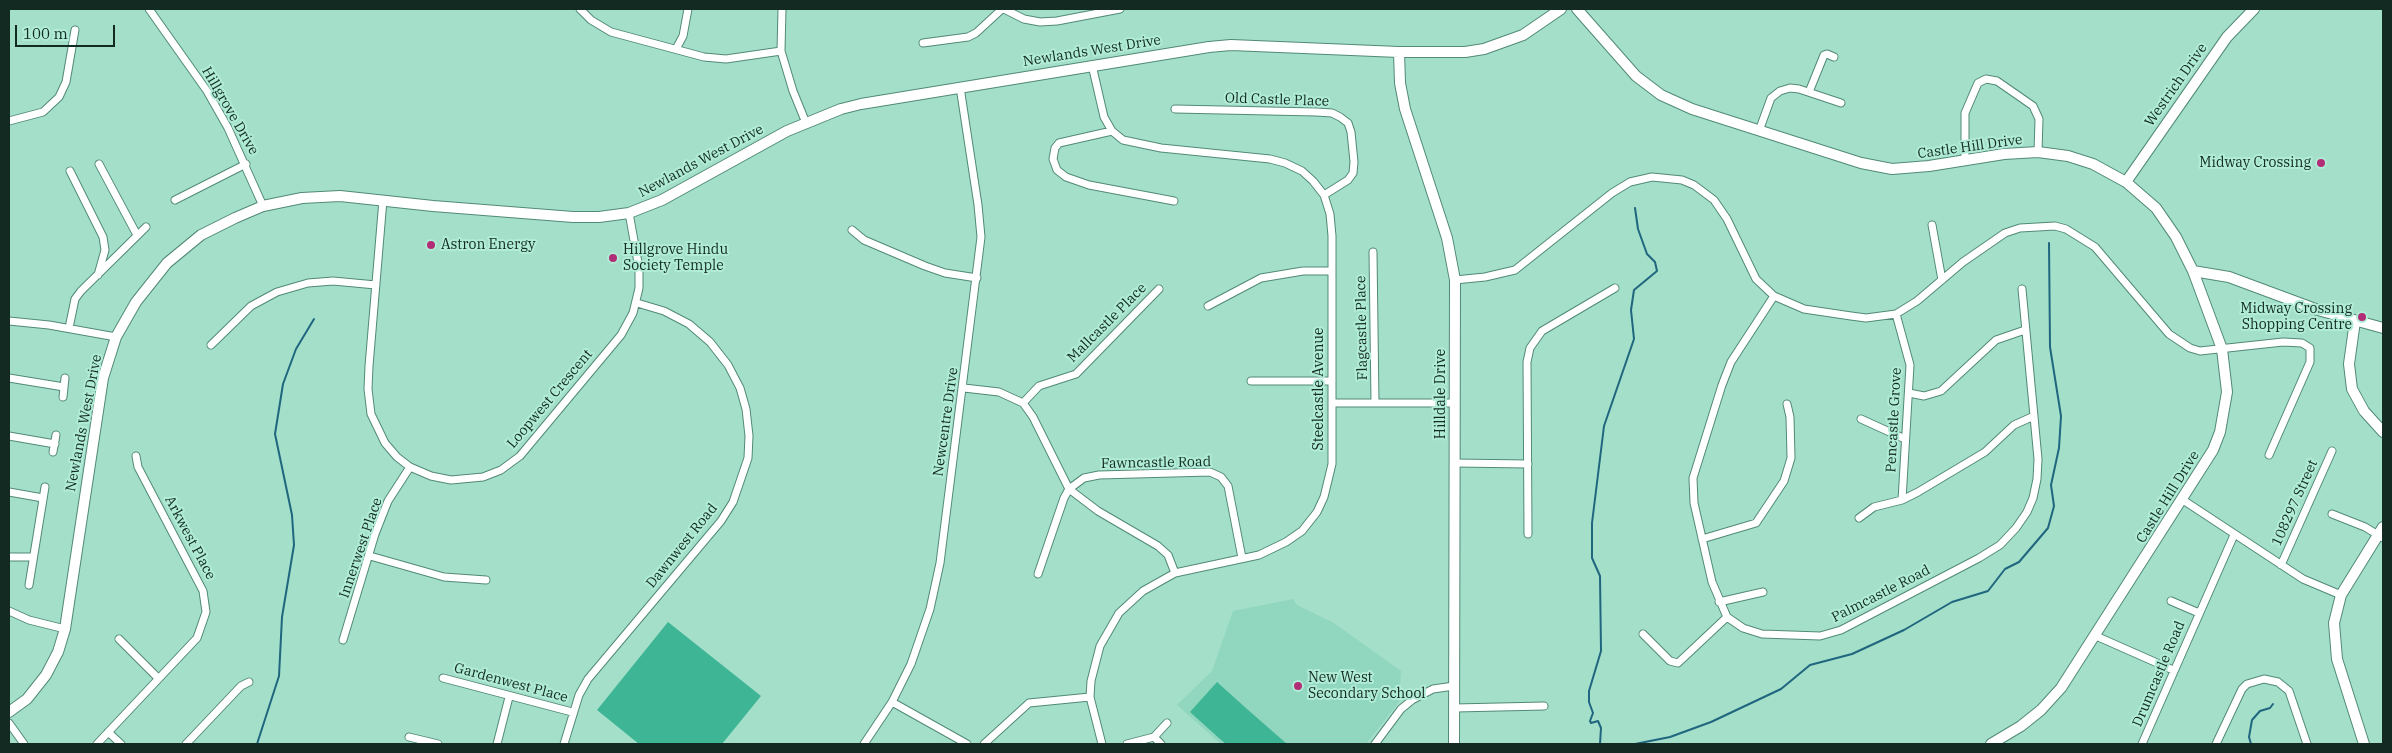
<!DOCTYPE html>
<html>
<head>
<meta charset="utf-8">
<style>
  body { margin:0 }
  #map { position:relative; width:2392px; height:753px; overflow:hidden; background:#a4dfca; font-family:"IBM Plex Serif",serif }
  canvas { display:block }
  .frame { position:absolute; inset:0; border:10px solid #122a22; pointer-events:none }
  .scale { position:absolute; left:15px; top:25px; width:100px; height:22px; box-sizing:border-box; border:2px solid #122a22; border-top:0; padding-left:6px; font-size:15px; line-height:18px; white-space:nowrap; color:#122a22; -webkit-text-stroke:4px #b1ecd7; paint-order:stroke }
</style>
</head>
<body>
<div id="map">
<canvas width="2392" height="753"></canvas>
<div class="frame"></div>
<div class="scale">100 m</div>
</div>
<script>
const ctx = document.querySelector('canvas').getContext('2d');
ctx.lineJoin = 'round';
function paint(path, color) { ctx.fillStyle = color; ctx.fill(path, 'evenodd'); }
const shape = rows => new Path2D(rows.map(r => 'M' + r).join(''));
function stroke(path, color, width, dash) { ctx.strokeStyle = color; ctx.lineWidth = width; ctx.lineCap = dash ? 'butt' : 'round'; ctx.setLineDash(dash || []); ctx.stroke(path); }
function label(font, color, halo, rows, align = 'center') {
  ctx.font = font + ' "IBM Plex Serif",serif'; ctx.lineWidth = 4; ctx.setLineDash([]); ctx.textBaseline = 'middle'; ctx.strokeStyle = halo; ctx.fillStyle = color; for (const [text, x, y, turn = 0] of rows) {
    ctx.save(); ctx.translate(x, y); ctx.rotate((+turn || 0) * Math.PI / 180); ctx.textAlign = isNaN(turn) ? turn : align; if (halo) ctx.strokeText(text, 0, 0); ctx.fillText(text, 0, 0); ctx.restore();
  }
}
paint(shape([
  [1293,599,1297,605,1334,623,1401,671,1399,702,1366,744,1221,744,1177,705,1212,671,1233,611]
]), '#91d6bf');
paint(shape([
  [668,622,761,696,722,744,639,744,597,710],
  [1217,682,1247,709,1287,744,1226,744,1220,739,1190,712]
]), '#3eb594');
stroke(shape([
  [257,744,279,676,282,617,294,545,292,515,275,434,283,384,296,349,314,319],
  [1600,744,1601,728,1598,721,1591,723,1590,721,1593,713,1589,702,1589,691,1601,651,1600,576,1592,558,1592,523,1604,426,1634,339,1631,310,1634,290,1657,271,1655,262,1647,254,1638,229,1635,208],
  [1635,744,1670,737,1711,722,1781,689,1810,665,1852,654,1904,630,1952,602,1988,591,2005,569,2019,562,2048,528,2054,506,2051,485,2059,448,2061,416,2050,347,2049,243],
  [2251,744,2249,737,2252,720,2260,711,2270,708,2273,704]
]), '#1f667e', 2);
const street = shape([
  [149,9,207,91,228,128,263,206],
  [580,9,591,20,611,32,704,57,726,59,781,51],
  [782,9,781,51,793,91,806,123],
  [1004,9,1024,19,1040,22,1057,21,1120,9],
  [923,43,968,37,976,33,1002,9],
  [676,49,683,36,688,9],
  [1092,65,1104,117,1112,131,1123,140,1161,148,1270,159,1285,163,1302,171,1313,181,1324,195,1330,214,1332,236,1332,464,1324,497,1317,512,1302,531,1286,542,1259,555,1175,573,1143,591,1119,613,1100,646,1091,681,1090,697,1102,744],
  [1809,92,1824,55,1827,54,1834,57],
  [1175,109,1316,112,1332,113,1340,117,1348,123,1351,132,1354,162,1353,173,1348,180,1324,195],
  [9,121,43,112,59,97,66,82,75,30],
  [1112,131,1059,143,1055,148,1053,159,1057,170,1066,177,1089,185,1174,201],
  [1759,131,1771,98,1780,91,1790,88,1799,89,1841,103],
  [1965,160,1965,113,1978,83,1986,79,1997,81,2033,106,2039,119,2038,152],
  [99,164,137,235],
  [70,171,103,237,105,250,98,275],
  [175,200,246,164],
  [383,200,369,366,368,389,371,414,385,443,397,457,410,467,431,476,451,480,483,477,501,470,520,456,621,335,633,313,639,288,639,268,629,213],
  [1932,225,1942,280],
  [852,230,864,240,925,266,945,273,977,278],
  [1373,252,1375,403],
  [1455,280,1485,277,1515,270,1612,193,1630,182,1652,177,1682,180,1694,185,1714,200,1727,219,1756,279,1774,296,1804,309,1851,316,1866,318,1896,314,1917,301,1963,262,2005,233,2020,228,2055,226,2066,229,2095,247,2169,334,2190,348,2200,351,2283,342,2302,343,2310,348,2310,362,2269,455],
  [1774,296,1731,362,1722,385,1693,478,1694,503,1712,582,1727,617,1743,628,1762,634,1820,636,1841,630,1979,558,2000,545,2016,528,2027,512,2033,498,2037,479,2038,459,2022,289],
  [1208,306,1261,278,1303,271,1332,271],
  [1896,314,1910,365,1902,500],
  [9,321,49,325,116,337],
  [69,328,75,299,81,291,146,227],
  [211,345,251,306,277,292,308,283,333,281,376,285],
  [9,378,64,387],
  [1251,381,1331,381],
  [964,388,999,392,1023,403,1033,417,1069,489,1098,511,1158,546,1168,555,1175,573],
  [1909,393,1924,396,1941,391,1996,340,2025,330],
  [63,397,65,378],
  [1023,403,1039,386,1076,374,1159,289],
  [1332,403,1455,403],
  [1861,419,1905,439],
  [9,436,55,444],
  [53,452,56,435],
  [1455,463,1528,464],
  [9,492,43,498],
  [2183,500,2303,579,2341,595],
  [2332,514,2365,527,2383,538],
  [1859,518,1874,507,1902,500,1918,492,1985,452,2014,425,2034,416],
  [1528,534,1527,362,1530,348,1542,331,1615,288],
  [1702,539,1756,523,1784,481,1791,458,1790,417,1787,404],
  [370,556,444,577,486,580],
  [9,557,33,557],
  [2281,565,2332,451],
  [1038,574,1064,498,1069,489,1084,478,1099,475,1210,472,1221,477,1228,486,1242,558],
  [29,585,45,487],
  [2171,601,2199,613],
  [1719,602,1763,592],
  [9,611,29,620,65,629],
  [1643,634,1670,661,1678,663,1727,617],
  [2096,636,2173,670],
  [119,639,158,678],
  [343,640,375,534,388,501,410,467],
  [443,678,572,712],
  [892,702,967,744],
  [1455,708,1544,706],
  [9,723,24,744],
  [108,732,121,744],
  [409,737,438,744],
  [1154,737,1161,744],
  [97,744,197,638,206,612,203,591,138,467,136,456],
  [186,744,241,686,249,682],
  [497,744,509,697],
  [564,744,579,695,588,679,721,521,733,502,748,458,749,436,746,409,740,388,728,365,710,342,689,324,664,311,637,303],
  [864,744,892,702,911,664,930,609,940,563,981,237,978,205,960,87],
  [984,744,1029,703,1090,697],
  [1127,744,1154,737,1167,723],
  [1375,744,1401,709,1412,700,1433,689,1454,686],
  [2142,744,2234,535],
  [2216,744,2242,689,2247,684,2264,679,2278,682,2289,691,2307,744]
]);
const secondary = shape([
  [1577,9,1636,76,1661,95,1692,109,1861,163,1892,169,1929,166,2004,154,2038,152,2068,156,2093,164,2126,182,2156,208,2176,237,2193,271,2222,349,2227,392,2220,432,2213,450,2061,688,2041,710,2021,726,1991,744],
  [1399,52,1400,83,1405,109,1447,238,1455,280,1454,744],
  [2126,182,2227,37,2254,9],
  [2193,271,2229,277,2318,310,2383,328],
  [2355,321,2349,364,2352,389,2364,411,2383,432],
  [9,712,27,699,46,675,58,652,65,629,103,378,116,337,136,302,167,263,201,235,235,218,263,206,302,198,340,196,433,206,573,217,599,217,629,213,662,200,787,131,841,109,861,104,1209,47,1231,45,1399,52,1465,52,1484,49,1523,35,1561,9],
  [2364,744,2337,659,2334,623,2341,595,2383,527]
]);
stroke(street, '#518a77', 9);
stroke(secondary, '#518a77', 12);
stroke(street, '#fff', 7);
stroke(secondary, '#fff', 10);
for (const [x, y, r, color] of [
  [2321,163,5,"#b12e76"],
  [431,245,5,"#b12e76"],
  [613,258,5,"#b12e76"],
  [2362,317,5,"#b12e76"],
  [1298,686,5,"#b12e76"]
]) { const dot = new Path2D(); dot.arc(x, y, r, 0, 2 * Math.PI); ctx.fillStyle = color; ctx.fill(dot); stroke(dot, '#b1ecd7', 2); }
label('14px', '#122a22', '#b1ecd7', [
  ["Newlands West Drive",1092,51,-9],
  ["Westrich Drive",2176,85,-55],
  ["Old Castle Place",1277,100,2],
  ["Hillgrove Drive",230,111,60],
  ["Castle Hill Drive",1970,147,-8],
  ["Newlands West Drive",701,161,-28],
  ["Mallcastle Place",1107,323,-45],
  ["Flagcastle Place",1362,328,-91],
  ["Steelcastle Avenue",1319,389,-90],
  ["Hilldale Drive",1441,394,-90],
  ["Loopwest Crescent",550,399,-50],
  ["Pencastle Grove",1894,420,-87],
  ["Newcentre Drive",946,422,-82],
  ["Newlands West Drive",84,423,-79],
  ["Fawncastle Road",1156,463,-1],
  ["Castle Hill Drive",2168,497,-58],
  ["108297 Street",2295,503,-66],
  ["Arkwest Place",190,538,62],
  ["Dawnwest Road",682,546,-51],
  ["Innerwest Place",361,548,-71],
  ["Palmcastle Road",1881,594,-27],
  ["Drumcastle Road",2159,674,-67],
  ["Gardenwest Place",511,683,15]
]);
label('14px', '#122a22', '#b1ecd7', [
  ["Midway Crossing",2311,163,"right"],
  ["Astron Energy",441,245],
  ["Hillgrove Hindu",623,250],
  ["Society Temple",623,266],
  ["Midway Crossing",2352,309,"right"],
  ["Shopping Centre",2352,325,"right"],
  ["New West",1308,678],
  ["Secondary School",1308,694]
], 'left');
</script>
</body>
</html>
